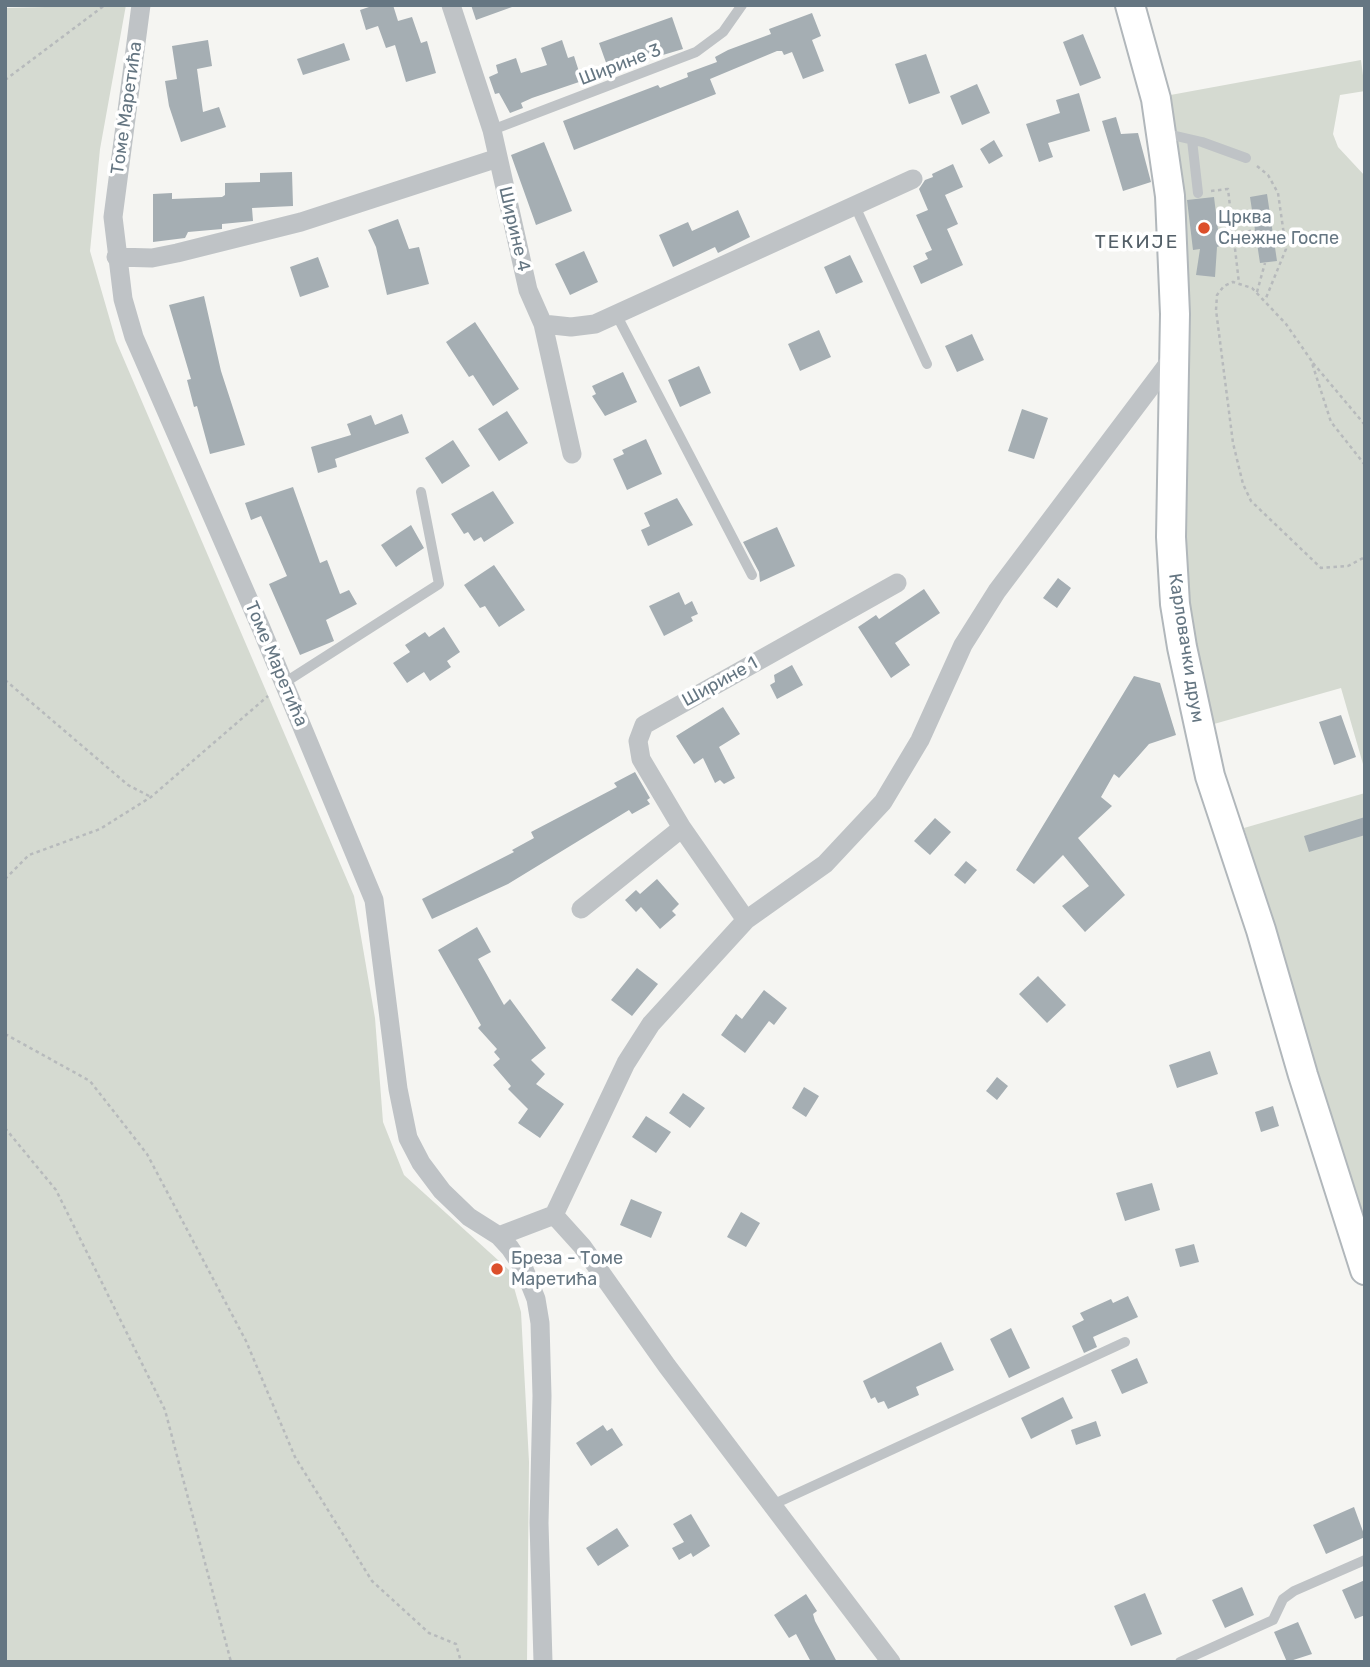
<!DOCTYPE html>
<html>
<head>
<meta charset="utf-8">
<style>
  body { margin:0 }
  #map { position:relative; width:1370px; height:1667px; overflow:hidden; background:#f5f5f2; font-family:Rubik,sans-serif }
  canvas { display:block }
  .frame { position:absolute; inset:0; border:7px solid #657682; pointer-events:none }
</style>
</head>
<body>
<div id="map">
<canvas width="1370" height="1667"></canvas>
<div class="frame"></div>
</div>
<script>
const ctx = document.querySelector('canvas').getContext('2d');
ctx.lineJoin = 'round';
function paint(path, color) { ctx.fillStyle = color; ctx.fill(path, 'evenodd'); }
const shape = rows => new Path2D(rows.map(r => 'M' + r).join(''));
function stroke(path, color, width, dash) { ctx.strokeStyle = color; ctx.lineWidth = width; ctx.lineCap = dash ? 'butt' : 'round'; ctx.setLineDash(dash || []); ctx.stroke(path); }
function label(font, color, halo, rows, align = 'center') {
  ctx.font = font + ' Rubik,sans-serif'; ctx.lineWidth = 7; ctx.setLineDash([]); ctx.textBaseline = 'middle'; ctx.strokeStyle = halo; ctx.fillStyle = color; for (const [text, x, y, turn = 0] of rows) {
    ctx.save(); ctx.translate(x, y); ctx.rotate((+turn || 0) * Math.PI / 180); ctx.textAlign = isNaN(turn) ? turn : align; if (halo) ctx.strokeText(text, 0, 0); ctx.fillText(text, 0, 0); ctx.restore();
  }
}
paint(shape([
  [126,5,100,149,90,251,116,341,354,896,375,1018,383,1122,404,1175,509,1270,521,1312,529,1462,527,1662,5,1662,5,8],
  [1361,60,1365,91,1340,95,1333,134,1338,147,1365,176,1365,771,1341,688,1214,724,1200,677,1187,607,1165,96],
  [1365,793,1365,1236,1244,828]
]), '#d5dad1');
paint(shape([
  [375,5,393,5,398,21,412,17,421,43,427,41,436,73,406,82,395,45,386,48,378,26,366,30,360,10],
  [471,5,511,5,512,7,476,20],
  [812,13,821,36,812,40,824,71,803,79,792,52,784,55,782,51,777,51,710,79,716,94,574,150,563,121,658,85,660,88,688,77,687,73,717,62,715,57,728,50,771,34,769,29],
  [672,17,683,49,609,71,599,43],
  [1083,34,1101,78,1080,86,1063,42],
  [208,40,212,66,197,69,203,112,219,107,226,127,181,142,169,106,165,81,177,79,172,46],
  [562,40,568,58,574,56,582,81,532,98,521,103,523,108,510,113,499,93,495,94,489,77,498,73,496,65,516,58,521,73,547,65,541,48],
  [344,43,350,60,303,75,297,59],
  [926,54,940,93,909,104,895,64],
  [977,84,990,113,962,125,950,96],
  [1079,93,1090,131,1048,143,1053,157,1039,162,1026,124,1060,113,1056,100],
  [1116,117,1121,134,1138,133,1151,182,1123,191,1102,121],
  [994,140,1003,156,989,164,980,149],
  [544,142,572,211,536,225,511,155],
  [953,164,963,187,945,195,958,224,947,229,963,265,921,284,913,266,928,259,925,253,932,250,916,215,928,210,919,189,925,180,933,177,932,174],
  [292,172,293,206,252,208,253,221,222,224,222,229,188,232,185,238,153,242,153,194,172,193,172,199,222,197,225,195,225,183,260,182,260,173],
  [1267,194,1277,261,1260,263,1250,197],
  [1214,197,1220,246,1217,247,1215,277,1196,275,1200,249,1193,250,1187,200],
  [738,210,750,237,718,253,715,247,673,267,659,235,688,222,692,231],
  [398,219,409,249,419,247,429,284,387,295,376,247,368,230],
  [584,251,598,282,570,295,555,264],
  [850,255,863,282,836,294,824,267],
  [318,257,329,287,300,297,290,267],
  [204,296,221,371,245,445,210,454,197,406,194,407,187,380,191,379,169,305],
  [475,322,519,389,493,406,473,375,469,377,446,342],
  [819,330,831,357,800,371,788,344],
  [972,334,984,360,957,372,945,346],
  [699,366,711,393,680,407,668,380],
  [623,372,637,402,605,416,592,396,596,394,592,386],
  [1022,409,1048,418,1034,459,1008,451],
  [507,411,528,443,499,461,478,429],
  [402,414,409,433,335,459,337,467,318,473,311,447,351,435,347,424,371,415,375,425],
  [646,439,662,474,627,490,613,459,624,454,622,450],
  [453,440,470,466,442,484,425,458],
  [293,487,320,563,327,560,340,594,349,590,357,604,326,620,334,641,300,655,269,584,287,576,261,516,251,520,245,503],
  [493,491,514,523,484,542,481,537,474,541,468,532,464,534,451,514],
  [677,498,693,525,648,546,641,530,650,526,644,513],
  [411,525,424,548,396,567,381,545],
  [777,527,795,566,760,582,759,572,743,542],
  [494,565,525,610,499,627,485,606,480,608,464,585],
  [1058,578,1071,588,1057,608,1043,598],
  [924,589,940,613,895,643,910,665,891,678,858,627,876,615,879,619],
  [679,592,685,605,692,601,698,614,691,617,693,621,664,636,649,606],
  [444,627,460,652,447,661,451,667,430,681,424,672,407,683,393,663,410,652,405,645,425,632,429,637],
  [792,665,803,685,777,699,770,685,775,682,774,675],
  [1134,676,1160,683,1176,735,1149,744,1119,778,1114,774,1101,797,1112,806,1078,838,1125,895,1085,932,1062,906,1089,886,1063,855,1034,884,1016,870],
  [723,707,740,734,719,747,735,778,724,784,720,780,715,783,703,758,694,764,676,736],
  [1341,715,1356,757,1334,765,1319,722],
  [635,772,650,798,647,800,650,804,632,814,629,810,508,884,432,919,422,899,514,852,512,850,534,838,531,832,617,787,614,783],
  [1365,817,1365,835,1309,852,1304,836],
  [935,818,951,832,930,855,914,841],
  [966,861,977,870,965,884,954,875],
  [657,879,679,904,672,911,676,915,660,929,641,907,636,912,625,900,636,890,640,894],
  [477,927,491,952,478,959,504,1005,510,999,546,1048,531,1060,545,1074,536,1084,564,1104,540,1138,518,1123,528,1109,508,1089,511,1086,493,1065,500,1059,494,1052,497,1049,478,1028,481,1025,438,950],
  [637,968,658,984,632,1016,611,1000],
  [1038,976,1066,1005,1047,1023,1019,994],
  [764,990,787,1008,774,1025,769,1021,745,1053,721,1035,736,1014,742,1019],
  [1210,1051,1218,1074,1177,1088,1169,1065],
  [997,1077,1008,1086,997,1100,986,1091],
  [804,1087,819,1096,806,1117,792,1108],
  [683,1093,705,1108,690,1128,669,1113],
  [1273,1106,1279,1126,1261,1132,1255,1112],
  [646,1116,671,1132,656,1153,632,1137],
  [1152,1183,1160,1210,1125,1221,1116,1193],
  [631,1199,662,1212,651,1238,620,1225],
  [741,1212,760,1223,746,1247,727,1237],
  [1194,1244,1199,1262,1180,1267,1175,1249],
  [1128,1296,1138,1317,1093,1337,1097,1347,1084,1353,1072,1326,1084,1320,1080,1313,1111,1299,1113,1303],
  [1011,1328,1030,1368,1009,1378,990,1339],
  [941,1342,954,1370,916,1387,919,1395,888,1409,884,1401,878,1403,875,1397,871,1399,863,1381],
  [1137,1358,1148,1383,1122,1394,1111,1370],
  [1063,1397,1073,1418,1031,1439,1021,1418],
  [1096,1421,1101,1436,1076,1445,1071,1430],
  [603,1425,607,1431,612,1428,623,1445,591,1466,576,1443],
  [1354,1507,1365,1537,1326,1554,1313,1525],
  [691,1514,710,1546,693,1557,691,1553,679,1560,672,1548,684,1542,673,1524],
  [617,1528,629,1546,598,1566,586,1548],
  [1365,1580,1365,1615,1355,1619,1342,1590],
  [1242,1587,1254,1615,1225,1628,1212,1600],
  [1145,1593,1162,1634,1131,1646,1114,1606],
  [806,1594,817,1611,813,1614,815,1621,837,1662,811,1662,796,1634,789,1638,774,1615],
  [1298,1622,1312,1654,1287,1662,1274,1632]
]), '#a5aeb3');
const secondary = shape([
  [1130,5,1156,99,1170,196,1175,314,1171,537,1175,604,1182,647,1210,776,1261,930,1303,1075,1365,1270]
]);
stroke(secondary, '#b1b7bb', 32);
stroke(shape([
  [5,80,105,5],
  [1257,166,1268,175,1278,193,1286,249,1266,298],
  [1211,191,1228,189,1239,283],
  [1234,234,1255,230],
  [1257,292,1265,263],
  [1313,363,1365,425],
  [1365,465,1331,422,1311,360,1286,324,1252,288,1233,282,1224,286,1217,295,1216,310,1233,443,1243,484,1251,501,1321,568,1348,566,1365,557],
  [5,680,128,785,151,797],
  [5,879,29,855,100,829,151,797,268,696],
  [5,1034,90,1081,147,1154,246,1341,295,1457,372,1581,429,1633,456,1644,461,1662],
  [5,1128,56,1190,165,1410,231,1662]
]), '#b7babc', 2.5, [3.5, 3.5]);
stroke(shape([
  [492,130,696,52,723,32,742,5],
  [1163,133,1202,142,1246,158],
  [1192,140,1198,193],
  [855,206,927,364],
  [616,314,752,575],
  [284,683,439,584,421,492],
  [772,1505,1125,1342],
  [1180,1662,1273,1620,1283,1599,1294,1591,1365,1560]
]), '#bfc3c6', 10);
stroke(shape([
  [141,5,113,217,123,299,134,337,261,628,374,900,398,1089,408,1138,421,1163,442,1191,469,1217,499,1236,510,1248,524,1269,536,1299,540,1323,542,1396,539,1523,543,1662],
  [451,5,492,130,528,290,543,324,572,454],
  [116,257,152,258,177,253,301,222,498,158],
  [543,324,571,327,595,324,913,179],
  [682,828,641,759,638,741,644,725,897,583],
  [581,909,682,828,746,920],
  [554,1215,626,1063,651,1024,746,920,825,864,883,802,920,740,963,645,997,591,1174,356],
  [554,1215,582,1246,667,1366,891,1662],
  [499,1236,554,1215]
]), '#bfc3c6', 19);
stroke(secondary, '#fff', 28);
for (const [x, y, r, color] of [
  [1204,228,7,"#dc4f2b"],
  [497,1269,7,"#dc4f2b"]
]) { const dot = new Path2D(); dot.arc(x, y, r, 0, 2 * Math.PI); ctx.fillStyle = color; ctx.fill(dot); stroke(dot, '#fff', 2.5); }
label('18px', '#657682', '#fff', [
  ["Ширине 3",620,65,-21],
  ["Томе Маретића",127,108,-82],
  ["Ширине 4",514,229,77],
  ["Карловачки друм",1186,648,81],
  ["Томе Маретића",276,664,67],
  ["Ширине 1",720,682,-29]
]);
label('18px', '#657682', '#fff', [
  ["Црква",1218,218],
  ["Снежне Госпе",1218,239],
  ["Бреза - Томе",511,1259],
  ["Маретића",511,1280]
], 'left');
ctx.letterSpacing = '2px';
label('19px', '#535f67', '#fff', [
  ["ТЕКИЈЕ",1137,243]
]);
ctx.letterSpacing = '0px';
</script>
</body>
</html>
